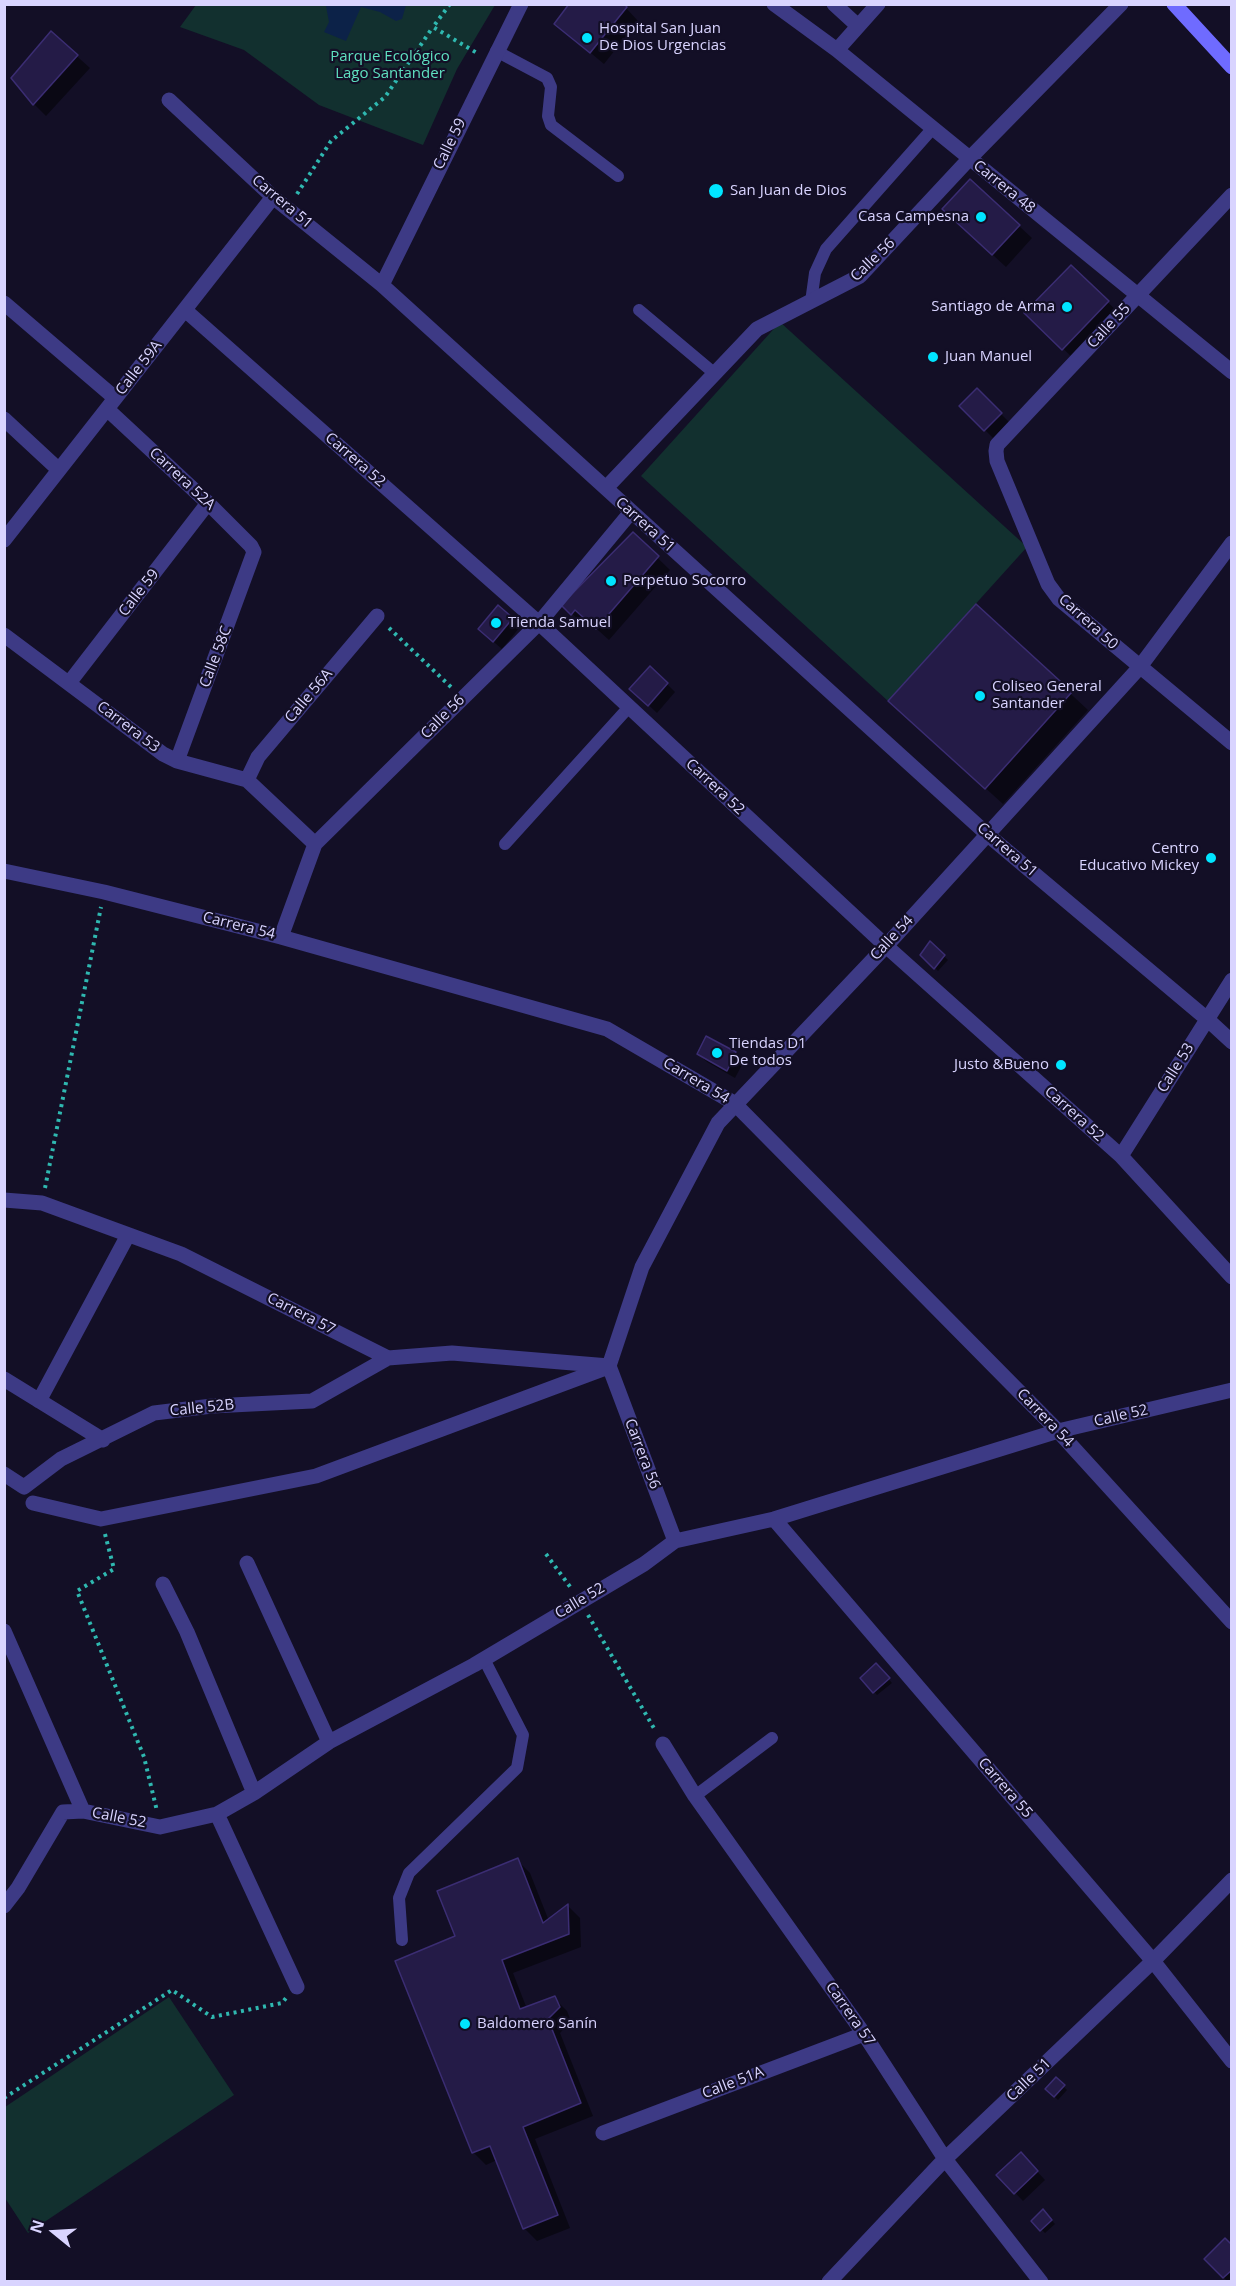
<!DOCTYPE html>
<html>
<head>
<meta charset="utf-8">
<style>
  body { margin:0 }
  #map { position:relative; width:1236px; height:2286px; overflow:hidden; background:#130f26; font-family:"Open Sans",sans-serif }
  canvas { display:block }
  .frame { position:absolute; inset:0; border:6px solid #d9d4ff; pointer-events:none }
  .north { position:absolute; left:24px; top:2202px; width:60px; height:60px; -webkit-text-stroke:4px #130f26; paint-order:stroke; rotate:288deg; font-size:16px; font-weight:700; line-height:24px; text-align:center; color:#d9d4ff }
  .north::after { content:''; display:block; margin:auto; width:21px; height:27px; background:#d9d4ff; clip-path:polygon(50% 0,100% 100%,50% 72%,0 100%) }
</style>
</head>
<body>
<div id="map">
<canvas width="1236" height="2286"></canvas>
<div class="frame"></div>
<div class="north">N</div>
</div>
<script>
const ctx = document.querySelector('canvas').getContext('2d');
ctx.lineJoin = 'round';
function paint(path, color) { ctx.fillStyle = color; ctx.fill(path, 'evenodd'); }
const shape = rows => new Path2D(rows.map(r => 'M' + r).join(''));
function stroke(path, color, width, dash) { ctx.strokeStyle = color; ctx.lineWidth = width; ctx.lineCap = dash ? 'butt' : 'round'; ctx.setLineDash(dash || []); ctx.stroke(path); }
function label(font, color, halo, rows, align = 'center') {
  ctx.font = font + ' "Open Sans",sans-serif'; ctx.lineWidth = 4.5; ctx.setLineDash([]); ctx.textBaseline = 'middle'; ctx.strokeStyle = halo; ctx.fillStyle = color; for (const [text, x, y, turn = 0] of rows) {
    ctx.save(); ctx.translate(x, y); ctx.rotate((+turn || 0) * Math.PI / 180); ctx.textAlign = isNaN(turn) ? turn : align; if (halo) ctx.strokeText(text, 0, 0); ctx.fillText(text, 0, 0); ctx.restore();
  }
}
paint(shape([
  [196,5,495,5,457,69,423,145,319,105,244,50,180,27],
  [780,322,1027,547,888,701,641,476],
  [169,1997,234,2095,28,2233,5,2198,5,2107]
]), '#12302f');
paint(shape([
  [319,5,406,5,402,19,396,21,380,12,361,7,346,41,324,32,329,22,326,6]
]), '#0c2248');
paint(shape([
  [626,8,638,21,604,64,556,24],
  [51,33,90,68,46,116,34,104],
  [957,222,1019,226,1032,238,1006,267],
  [1071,267,1120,314,1076,361,1026,313],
  [977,390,1009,422,993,438,961,406],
  [633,534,670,570,609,640,589,622,585,626,563,605],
  [976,606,1088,710,1003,804,907,717],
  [498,607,520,627,502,649,488,637],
  [667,684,675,692,657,713,640,697],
  [930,943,948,960,938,971,922,955],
  [736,1053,744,1061,735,1078,707,1062,698,1054],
  [876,1665,892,1683,877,1695,862,1678],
  [517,1860,530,1873,549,1921,568,1906,580,1918,581,1947,513,1973,527,2009,554,1998,567,2011,571,2021,560,2033,593,2116,535,2139,570,2228,537,2241,524,2228,497,2160,486,2165,473,2152,457,1937],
  [1056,2079,1067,2090,1058,2100,1047,2089],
  [1021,2154,1045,2180,1023,2201,998,2175],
  [1043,2211,1055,2224,1045,2233,1033,2221],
  [1232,2247,1232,2282,1228,2282,1206,2259]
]), '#0007');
const building = shape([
  [569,4,624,4,627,7,590,53,554,24,569,4],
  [51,31,78,55,33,105,11,78,51,31],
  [970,179,1020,225,992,255,942,209,970,179],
  [1071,265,1109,301,1062,350,1024,313,1071,265],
  [977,388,1002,413,984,431,959,406,977,388],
  [633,532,659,556,596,629,575,610,571,615,561,605,633,532],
  [976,604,1072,692,985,789,888,701,976,604],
  [498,605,513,618,493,642,478,629,498,605],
  [650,666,668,683,648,706,629,689,650,666],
  [930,941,945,955,934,969,920,955,930,941],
  [706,1036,736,1052,727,1071,697,1054,706,1036],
  [876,1663,890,1678,873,1693,860,1678,876,1663],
  [518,1858,543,1923,568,1904,569,1934,502,1960,520,2009,555,1996,560,2007,548,2019,581,2103,523,2127,558,2215,523,2229,490,2146,472,2153,395,1961,455,1936,437,1891,518,1858],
  [1056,2077,1065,2085,1054,2097,1045,2089,1056,2077],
  [1021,2152,1038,2171,1014,2194,996,2175,1021,2152],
  [1043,2209,1052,2220,1040,2231,1031,2221,1043,2209],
  [1225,2238,1232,2245,1232,2270,1223,2278,1204,2259,1225,2238]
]);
paint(building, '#241b47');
stroke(building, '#3b2d73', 1.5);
stroke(shape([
  [450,4,433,27,477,53],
  [297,194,331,141,385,97,433,27],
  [389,628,451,687],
  [45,1188,101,907],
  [105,1534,114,1569,77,1591,144,1757,157,1811],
  [546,1554,571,1588],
  [588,1615,655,1730],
  [4,2098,172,1990,212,2017,282,2003,286,1998]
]), '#2fb8b0', 4, [3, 4.5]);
stroke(shape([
  [496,51,547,78,551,87,548,116,551,125,618,176],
  [811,302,815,273,826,249,933,128],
  [639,310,714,373],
  [505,844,629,707],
  [695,1796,772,1738],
  [402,1940,399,1898,409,1873,517,1768,523,1735,484,1659]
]), '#3d3a85', 12);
stroke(shape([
  [774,4,837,50,1232,372],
  [834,4,858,26],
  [837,50,878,4],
  [169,100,273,197,382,285,988,835,1207,1019,1232,1042],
  [1232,195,997,445,996,451,997,461,1048,584,1059,599,1232,743],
  [382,285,521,4],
  [4,303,115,398],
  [185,310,539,623,886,946,1121,1156,1232,1277],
  [107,409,208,503,251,546,254,552,177,761],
  [4,419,59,470],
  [606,488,757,329,860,276,970,158,1121,4],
  [4,540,273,197],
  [4,635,163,754,177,761,247,780,315,844],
  [69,683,208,503],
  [247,780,258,757,377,616],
  [4,871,104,892,281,937,607,1029,734,1103,1058,1431,1232,1622],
  [281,937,315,844,539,623,631,512],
  [1121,1156,1232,980],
  [4,1200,42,1203,181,1254,388,1358,452,1353,609,1366],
  [609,1366,642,1267,718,1123,886,946,1139,668,1232,543],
  [609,1366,675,1541],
  [4,1379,103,1440],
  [39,1401,128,1235],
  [4,1474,24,1487,61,1459,154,1413,212,1406,312,1401,388,1358],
  [33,1503,101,1519,316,1476,603,1369],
  [774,1519,1153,1961,1232,2061],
  [247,1563,329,1742],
  [163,1584,187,1632,254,1793],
  [4,1631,83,1811],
  [663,1744,695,1796,864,2034,945,2159,1041,2282],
  [217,1814,297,1987],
  [4,1906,18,1888,63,1812,83,1811,160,1827,217,1814,254,1793,329,1742,474,1665,644,1564,675,1541,774,1519,1058,1431,1232,1390],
  [603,2133,864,2034],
  [829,2282,945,2159,1153,1961,1232,1880]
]), '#3d3a85', 15);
stroke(shape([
  [1174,4,1232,67]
]), '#6f6bff', 15);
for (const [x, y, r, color] of [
  [587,38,6,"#00e5ff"],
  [716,191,8,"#00e5ff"],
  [981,217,6,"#00e5ff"],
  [1067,307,6,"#00e5ff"],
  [933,357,6,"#00e5ff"],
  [611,581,6,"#00e5ff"],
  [496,623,6,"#00e5ff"],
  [980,696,6,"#00e5ff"],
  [1211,858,6,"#00e5ff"],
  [717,1053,6,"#00e5ff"],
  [1061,1065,6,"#00e5ff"],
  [465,2024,6,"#00e5ff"]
]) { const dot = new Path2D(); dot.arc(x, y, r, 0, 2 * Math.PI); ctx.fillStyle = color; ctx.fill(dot); stroke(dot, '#130f26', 2); }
label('15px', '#d9d4ff', '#130f26', [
  ["Hospital San Juan",599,29],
  ["De Dios Urgencias",599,46],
  ["San Juan de Dios",730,191],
  ["Casa Campesna",969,217,"right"],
  ["Santiago de Arma",1055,307,"right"],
  ["Juan Manuel",945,357],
  ["Perpetuo Socorro",623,581],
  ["Tienda Samuel",508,623],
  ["Coliseo General",992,687],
  ["Santander",992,704],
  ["Centro",1199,849,"right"],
  ["Educativo Mickey",1199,866,"right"],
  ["Tiendas D1",729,1044],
  ["De todos",729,1061],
  ["Justo &Bueno",1049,1065,"right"],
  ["Baldomero Sanín",477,2024]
], 'left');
label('15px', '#5fe0c0', '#130f26', [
  ["Parque Ecológico",390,57],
  ["Lago Santander",390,74]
]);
label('15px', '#d9d4ff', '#130f26', [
  ["Calle 59",450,144,-64],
  ["Carrera 48",1004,187,39],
  ["Carrera 51",282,202,40],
  ["Calle 56",873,260,-44],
  ["Calle 55",1109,326,-47],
  ["Calle 59A",139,368,-52],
  ["Carrera 52",355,460,41],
  ["Carrera 52A",182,479,43],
  ["Carrera 51",645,525,42],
  ["Calle 59",139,593,-52],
  ["Carrera 50",1088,622,42],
  ["Calle 58C",216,657,-69],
  ["Calle 56A",309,696,-50],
  ["Calle 56",443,717,-45],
  ["Carrera 53",128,727,37],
  ["Carrera 52",715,787,43],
  ["Carrera 51",1007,850,41],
  ["Carrera 54",239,926,14],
  ["Calle 54",892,938,-47],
  ["Calle 53",1176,1068,-58],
  ["Carrera 54",696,1081,31],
  ["Carrera 52",1074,1114,42],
  ["Carrera 57",301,1314,27],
  ["Calle 52B",202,1408,-6],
  ["Calle 52",1121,1416,-13],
  ["Carrera 54",1045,1418,46],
  ["Carrera 56",642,1454,69],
  ["Calle 52",580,1601,-31],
  ["Carrera 55",1005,1788,49],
  ["Calle 52",119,1818,11],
  ["Carrera 57",850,2014,55],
  ["Calle 51",1029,2080,-44],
  ["Calle 51A",733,2083,-21]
]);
</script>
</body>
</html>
